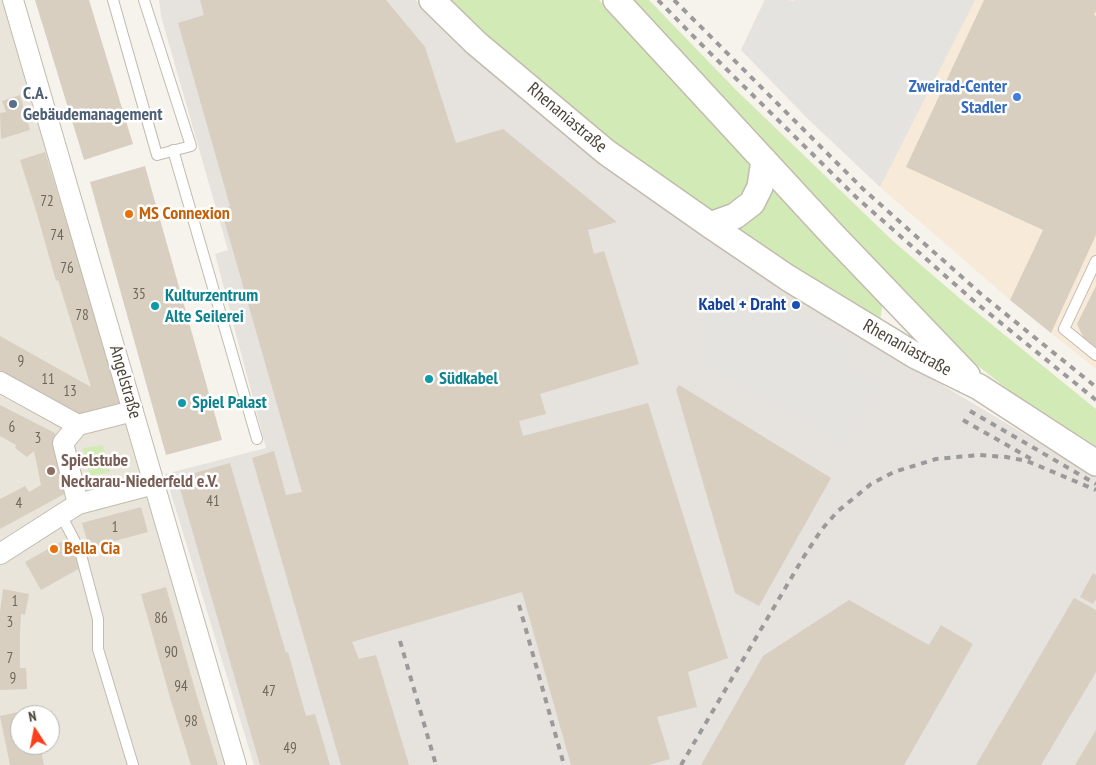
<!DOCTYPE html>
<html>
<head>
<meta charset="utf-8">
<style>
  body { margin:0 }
  #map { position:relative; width:1096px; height:765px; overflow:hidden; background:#f6f3ec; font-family:"PT Sans Narrow",sans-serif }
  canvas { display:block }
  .north { position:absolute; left:10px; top:705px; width:50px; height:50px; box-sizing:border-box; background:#fff; border:1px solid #b7b4b0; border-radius:50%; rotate:349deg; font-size:14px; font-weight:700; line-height:20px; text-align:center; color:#4b4439 }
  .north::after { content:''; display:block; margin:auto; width:18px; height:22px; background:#fc3f1d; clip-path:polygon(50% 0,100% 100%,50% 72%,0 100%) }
</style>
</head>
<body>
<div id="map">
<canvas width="1096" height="765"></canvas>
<div class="north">N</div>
</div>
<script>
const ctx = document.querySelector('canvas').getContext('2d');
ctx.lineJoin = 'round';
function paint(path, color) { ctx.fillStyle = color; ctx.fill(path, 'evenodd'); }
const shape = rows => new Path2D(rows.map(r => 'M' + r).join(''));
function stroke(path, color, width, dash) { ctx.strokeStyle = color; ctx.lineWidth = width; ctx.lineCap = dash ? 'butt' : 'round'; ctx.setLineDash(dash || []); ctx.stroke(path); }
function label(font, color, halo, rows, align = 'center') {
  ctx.font = font + ' "PT Sans Narrow",sans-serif'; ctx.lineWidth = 5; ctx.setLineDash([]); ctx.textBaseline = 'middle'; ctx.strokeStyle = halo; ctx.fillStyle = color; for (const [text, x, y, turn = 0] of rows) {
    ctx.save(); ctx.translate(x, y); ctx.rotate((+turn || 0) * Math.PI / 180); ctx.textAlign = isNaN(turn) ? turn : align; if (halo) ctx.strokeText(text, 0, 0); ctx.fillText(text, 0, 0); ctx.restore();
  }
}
paint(shape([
  [0,0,7,0,241,765,0,765],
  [20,715,50,715,50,745,20,745]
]), '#eae5da');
paint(shape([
  [764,0,1096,0,1096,369,1010,300,880,187,808,119,741,50]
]), '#f7ead8');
paint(shape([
  [159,0,415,0,533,107,671,214,787,292,1096,477,1096,765,254,765,165,474,266,448,215,254,228,250,161,16]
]), '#e6e2dd');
paint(shape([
  [446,0,599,0,682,86,748,160,751,175,745,196,719,214,706,211,623,151,514,64],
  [624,0,649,0,736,90,893,241,964,302,1096,409,1096,446,1010,391,973,362,936,326],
  [767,183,849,272,883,300,880,322,729,229],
  [103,445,110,472,90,476,83,448]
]), '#d2eab5');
paint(shape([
  [765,0,789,0,794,2,795,0,975,0,880,187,808,119,741,50],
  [752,281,855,348,845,366,881,386,846,447,699,362,710,285,738,301]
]), '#e5e3e0');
paint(shape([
  [35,0,89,0,133,144,84,160],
  [200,0,386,0,425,47,456,143,503,129,617,222,588,230,594,254,604,251,639,364,540,394,546,414,519,421,523,436,648,403,728,658,688,672,697,707,657,717,670,759,649,765,571,765,522,592,352,642,359,659,376,655,409,765,341,765,252,458,274,451,286,495,302,492,221,209,230,206,178,23,204,15],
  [984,0,1096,0,1096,11,1094,15,1096,16,1096,235,1051,333,1010,300,1043,230,906,167],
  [20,95,30,130,1,139,0,113,6,112,2,101],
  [45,152,123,406,84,416,0,370,0,336,91,387,58,280,56,281,37,214,20,160],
  [145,166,222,440,166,455,90,182],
  [1096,286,1096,351,1086,343,1077,324],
  [679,385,831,478,759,606,735,593,676,389],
  [0,405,55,433,68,492,0,529,0,499,25,486,29,492,41,485,34,451,27,457,15,448,16,445,0,436],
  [230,463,286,653,288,652,306,716,315,714,330,765,260,765,177,478],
  [141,507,148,532,89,548,82,523],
  [66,539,82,567,41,590,25,562],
  [1093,573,1096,575,1096,599,1093,604,1080,597],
  [166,587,196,693,218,765,191,765,171,701,141,594],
  [3,589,29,594,25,615,21,614,20,633,20,668,26,668,27,689,0,690,0,612],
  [1074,598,1096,610,1096,672,1041,765,976,765],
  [849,600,929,645,941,625,973,644,904,765,701,765,763,656],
  [32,709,33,715,20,715,20,745,40,745,44,765,10,765,0,716],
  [1096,730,1096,765,1075,765]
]), '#d8cfc1');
const service = shape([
  [113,0,157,155,191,146,144,0],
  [173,150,257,439],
  [1096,261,1064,329,1096,355],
  [61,515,80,551,98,619,98,649,133,765]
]);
const minor = shape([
  [13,0,236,765],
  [0,382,78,425,133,411],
  [78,504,63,443,78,425],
  [0,554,78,504,154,484]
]);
const tertiary = shape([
  [432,0,476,43,606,152,710,225,788,278,916,356,979,387,1096,463],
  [616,0,832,234,967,375],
  [710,225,735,216,752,203,760,187,764,160]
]);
stroke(service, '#c2bbae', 12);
stroke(minor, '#c2bbae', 22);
stroke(tertiary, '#c2bbae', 28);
stroke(service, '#fff', 10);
stroke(minor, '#fff', 20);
stroke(tertiary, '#fff', 25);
stroke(shape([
  [658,0,700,43,856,197,975,302,1096,400],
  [674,0,863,189,981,294,1096,387],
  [970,411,1096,484],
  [963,420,1033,460],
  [519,605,564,765],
  [400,641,436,765],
  [681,765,803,558,822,529,838,511,871,484,894,472,936,459,979,455,1006,457,1027,461,1096,490]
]), '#9a9a9a', 4, [6, 6]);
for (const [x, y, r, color] of [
  [1017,97,5,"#3f7fe0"],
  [13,104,5,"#5c6f8a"],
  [129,214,5,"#e8710a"],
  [796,305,5,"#1a4fb4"],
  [155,306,5,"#0f9aa8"],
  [429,379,5,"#0f9aa8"],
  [182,403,5,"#0f9aa8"],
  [51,471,5,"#8d6e63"],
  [54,549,5,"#e8710a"]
]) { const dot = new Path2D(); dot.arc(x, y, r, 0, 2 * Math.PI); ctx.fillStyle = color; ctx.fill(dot); stroke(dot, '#fff', 2); }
label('15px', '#6e675b', null, [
  ["72",47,202],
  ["74",57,236],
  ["76",67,269],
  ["35",139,295],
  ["78",82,316],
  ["9",21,362],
  ["11",48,380],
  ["13",70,392],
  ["6",12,428],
  ["3",38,439],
  ["41",213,502],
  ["4",19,504],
  ["1",115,528],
  ["1",15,602],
  ["86",161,619],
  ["3",10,623],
  ["90",171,653],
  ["7",10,659],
  ["9",13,679],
  ["94",181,687],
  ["47",269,692],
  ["98",191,722],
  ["49",290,749]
]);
label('bold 18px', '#366cbe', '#fff', [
  ["Zweirad-Center",1007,87],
  ["Stadler",1007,108]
], 'right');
label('bold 18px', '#4e5e75', '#fff', [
  ["C.A.",23,94],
  ["Gebäudemanagement",23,115]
], 'left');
label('18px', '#4b4439', '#fff', [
  ["Rhenaniastraße",567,118,40],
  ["Rhenaniastraße",907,348,29],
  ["Angelstraße",125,382,74]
]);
label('bold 18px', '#c56008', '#fff', [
  ["MS Connexion",139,214],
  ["Bella Cia",64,549]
], 'left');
label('bold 18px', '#0d838f', '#fff', [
  ["Kulturzentrum",165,296],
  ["Alte Seilerei",165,317],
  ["Südkabel",439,379],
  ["Spiel Palast",192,403]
], 'left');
label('bold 18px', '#164399', '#fff', [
  ["Kabel + Draht",786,305]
], 'right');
label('bold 18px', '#785e54', '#fff', [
  ["Spielstube",61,461],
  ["Neckarau-Niederfeld e.V.",61,482]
], 'left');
</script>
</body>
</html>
